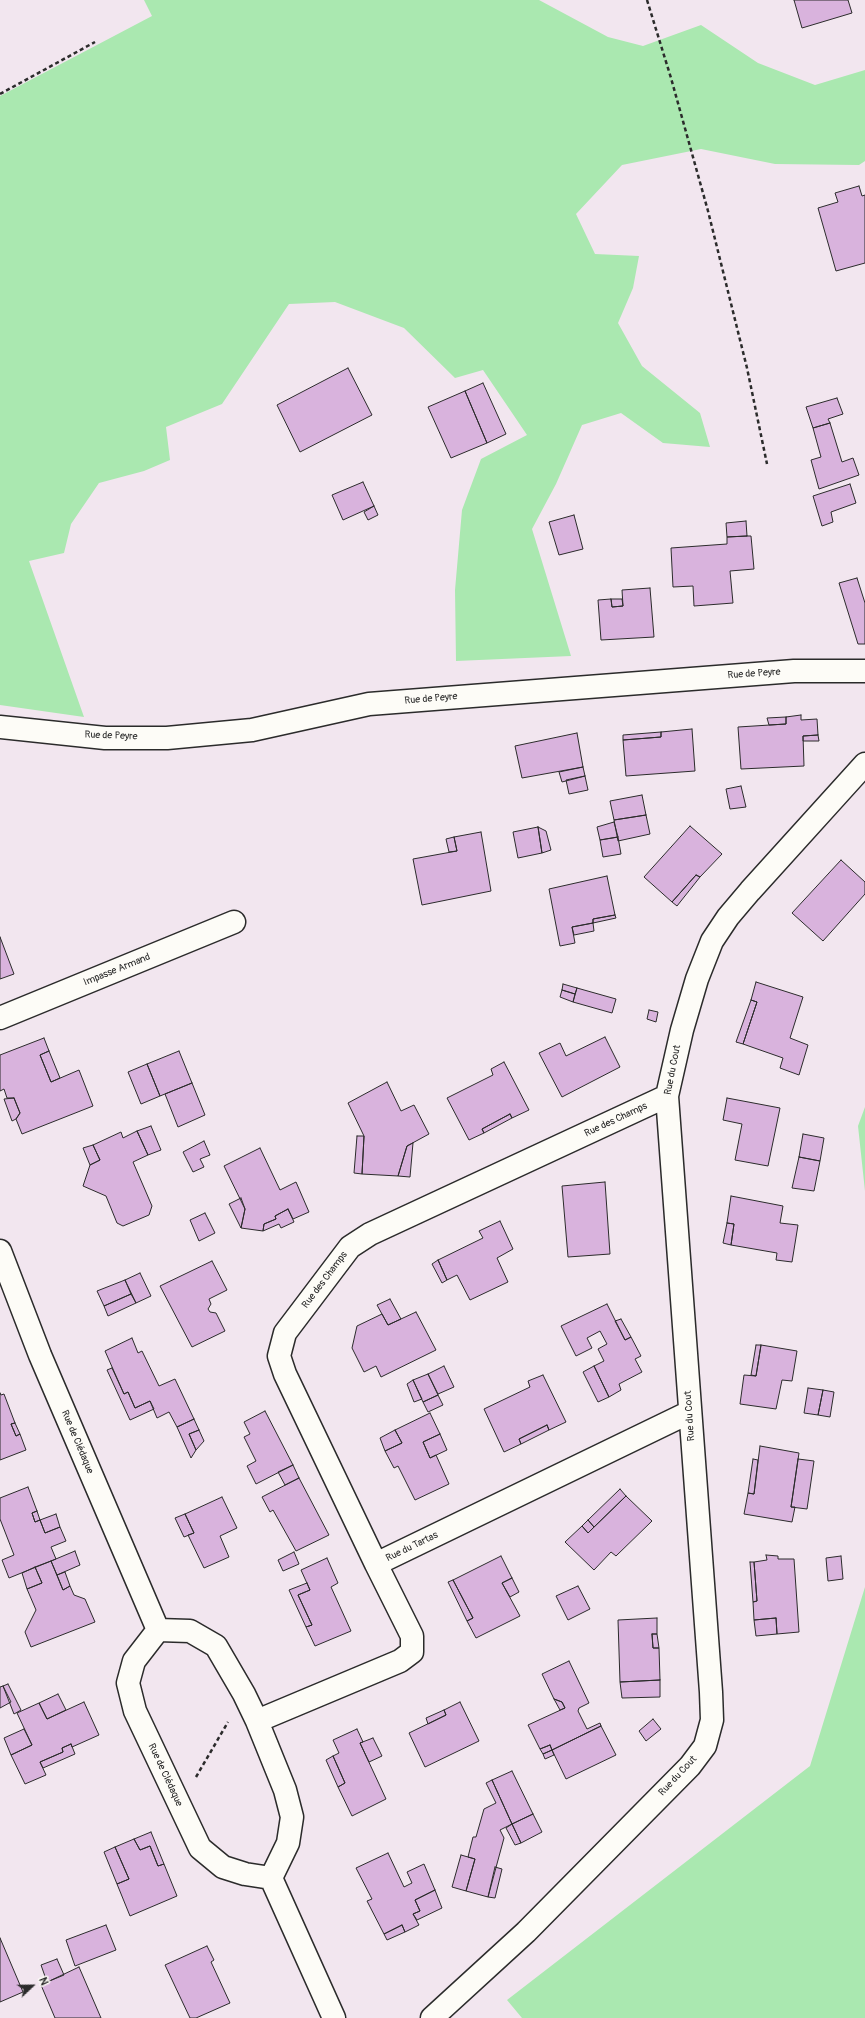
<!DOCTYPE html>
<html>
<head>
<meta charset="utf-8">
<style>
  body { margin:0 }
  #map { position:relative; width:865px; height:2018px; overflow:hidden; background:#f2e6ef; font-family:Pangolin,sans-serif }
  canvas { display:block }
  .north { position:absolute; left:12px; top:1966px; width:40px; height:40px; -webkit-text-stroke:3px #fdfcf7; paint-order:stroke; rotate:68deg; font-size:11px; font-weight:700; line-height:16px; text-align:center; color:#2b2b2b }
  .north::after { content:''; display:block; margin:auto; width:14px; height:18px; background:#2b2b2b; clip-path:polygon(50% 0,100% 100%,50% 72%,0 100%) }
</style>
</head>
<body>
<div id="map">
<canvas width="865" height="2018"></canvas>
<div class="north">N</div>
</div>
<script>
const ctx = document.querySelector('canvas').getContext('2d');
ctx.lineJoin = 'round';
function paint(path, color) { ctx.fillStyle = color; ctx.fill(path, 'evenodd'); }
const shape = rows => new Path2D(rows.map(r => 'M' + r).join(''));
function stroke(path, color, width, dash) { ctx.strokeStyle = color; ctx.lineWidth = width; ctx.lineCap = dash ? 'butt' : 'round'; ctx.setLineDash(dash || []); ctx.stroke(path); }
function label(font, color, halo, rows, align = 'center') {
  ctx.font = font + ' Pangolin,sans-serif'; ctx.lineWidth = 3.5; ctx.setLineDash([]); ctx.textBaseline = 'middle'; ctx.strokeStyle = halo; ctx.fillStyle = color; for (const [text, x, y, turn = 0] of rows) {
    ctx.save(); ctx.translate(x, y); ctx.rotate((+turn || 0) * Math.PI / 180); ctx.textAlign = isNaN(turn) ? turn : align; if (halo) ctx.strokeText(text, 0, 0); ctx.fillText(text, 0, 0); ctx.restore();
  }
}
paint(shape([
  [144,0,539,0,608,37,643,46,701,25,758,63,815,85,865,70,865,161,859,165,775,164,701,149,622,165,576,214,595,254,639,256,633,288,618,323,642,366,700,413,710,447,663,443,621,413,582,425,556,484,532,529,571,656,456,661,455,590,462,510,481,459,527,435,483,370,455,378,404,328,335,302,289,304,222,404,166,427,170,460,144,471,99,483,71,524,64,553,29,561,84,717,0,705,0,96,152,16],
  [865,1107,865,1191,858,1126],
  [865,1587,865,2018,522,2018,507,2000,810,1766]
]), '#aae8b0');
const building = shape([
  [794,0,848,0,852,13,802,28,794,0],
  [859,186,862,196,865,195,865,263,836,271,818,208,838,202,835,193,859,186],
  [348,368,372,415,300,452,277,405,348,368],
  [483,383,506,434,487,443,465,391,483,383],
  [465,391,487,443,451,458,428,407,465,391],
  [837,398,843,414,828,419,830,423,813,428,806,407,837,398],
  [830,423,842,462,853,458,859,475,819,489,811,460,821,457,813,428,830,423],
  [363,482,374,506,343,520,332,495,363,482],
  [850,484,856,503,831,512,833,522,822,526,813,496,850,484],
  [374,506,378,515,368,520,364,512,374,506],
  [574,515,583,549,559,555,549,522,574,515],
  [746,521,747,536,727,537,726,523,746,521],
  [747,536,751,536,754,569,730,571,733,603,694,606,693,586,673,587,671,548,727,544,727,537,747,536],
  [857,578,865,603,865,644,858,644,839,583,857,578],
  [650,588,654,637,601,640,598,600,611,599,612,607,623,606,622,590,650,588],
  [611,599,622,599,623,606,612,607,611,599],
  [801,715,801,720,817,719,818,735,803,736,804,766,741,769,738,727,786,724,786,717,801,715],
  [786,717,786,724,769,725,767,718,786,717],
  [692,729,695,771,626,776,623,740,661,737,661,732,692,729],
  [661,732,661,737,623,740,623,735,661,732],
  [577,733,583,767,522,778,515,746,577,733],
  [818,735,819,741,803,741,803,736,818,735],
  [583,767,585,776,562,782,559,772,583,767],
  [585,776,588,790,569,794,566,780,585,776],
  [741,786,746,807,730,809,726,789,741,786],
  [642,795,646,815,614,820,610,801,642,795],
  [646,815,650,834,618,841,614,820,646,815],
  [614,822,618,837,600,840,597,827,614,822],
  [690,826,722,854,700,877,696,875,672,902,644,877,690,826],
  [538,827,546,831,551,850,542,853,538,827],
  [538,827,542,853,518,858,513,832,538,827],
  [481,832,491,891,422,905,413,859,457,851,454,837,481,832],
  [454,837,457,851,449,852,446,839,454,837],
  [618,837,621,854,603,857,600,840,618,837],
  [841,860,865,882,865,894,823,941,792,913,841,860],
  [696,875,700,877,677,906,672,902,696,875],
  [607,876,615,915,593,919,593,923,572,927,575,943,560,946,549,889,607,876],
  [615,915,616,918,593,923,593,919,615,915],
  [593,923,594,931,574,935,572,927,593,923],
  [0,937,14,974,0,979,0,937],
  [756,982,803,997,790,1038,808,1045,799,1075,780,1068,783,1058,743,1044,757,1002,751,1000,756,982],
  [563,984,577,988,575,994,562,990,563,984],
  [577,988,616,999,612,1013,573,1002,577,988],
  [562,990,575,994,573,1002,560,997,562,990],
  [751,1000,757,1002,743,1044,736,1042,751,1000],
  [649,1010,658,1012,656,1022,647,1019,649,1010],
  [605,1037,620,1067,562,1097,539,1053,560,1043,566,1056,605,1037],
  [44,1038,49,1051,40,1055,51,1082,79,1070,93,1106,22,1134,16,1119,20,1113,14,1098,7,1098,4,1089,0,1091,0,1055,44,1038],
  [49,1051,60,1078,51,1082,40,1055,49,1051],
  [179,1051,192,1083,160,1096,147,1064,179,1051],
  [504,1062,529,1110,512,1118,510,1114,482,1129,484,1133,469,1140,447,1098,493,1075,491,1069,504,1062],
  [147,1064,160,1096,141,1104,128,1072,147,1064],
  [387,1082,401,1111,414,1105,429,1134,407,1146,398,1176,362,1174,364,1136,348,1103,387,1082],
  [192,1083,205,1115,178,1127,165,1094,192,1083],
  [14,1098,20,1113,16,1119,12,1121,4,1099,14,1098],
  [727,1098,780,1108,768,1166,735,1160,742,1124,723,1120,727,1098],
  [510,1114,512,1118,484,1133,482,1129,510,1114],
  [151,1126,161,1150,148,1155,137,1131,151,1126],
  [137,1131,148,1155,133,1162,152,1206,149,1215,123,1226,117,1223,106,1196,83,1186,90,1165,100,1160,93,1145,121,1132,123,1138,137,1131],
  [803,1134,824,1138,820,1161,799,1157,803,1134],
  [357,1136,364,1136,362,1174,354,1173,357,1136],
  [204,1141,210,1155,200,1159,204,1167,193,1172,183,1152,204,1141],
  [413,1143,410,1177,398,1176,407,1146,413,1143],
  [93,1145,100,1160,90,1165,83,1148,93,1145],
  [260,1148,280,1190,296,1182,309,1212,293,1219,288,1209,275,1216,276,1219,264,1224,263,1231,241,1228,245,1209,224,1166,260,1148],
  [799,1157,820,1161,814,1191,792,1188,799,1157],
  [605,1182,610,1254,568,1257,562,1186,605,1182],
  [731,1196,783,1206,780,1223,798,1225,792,1262,776,1260,777,1253,731,1245,734,1224,727,1223,731,1196],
  [241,1198,245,1209,241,1228,229,1204,241,1198],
  [288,1209,294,1222,281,1228,279,1224,263,1231,264,1224,276,1219,275,1216,288,1209],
  [205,1213,215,1233,199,1241,190,1220,205,1213],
  [500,1221,513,1249,497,1258,508,1282,470,1300,457,1275,447,1280,438,1260,483,1238,479,1231,500,1221],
  [727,1223,734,1224,731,1245,723,1243,727,1223],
  [438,1260,447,1280,442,1283,432,1264,438,1260],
  [212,1261,227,1290,209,1299,211,1304,208,1309,210,1312,216,1313,225,1331,192,1347,160,1286,212,1261],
  [140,1273,151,1296,136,1303,125,1280,140,1273],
  [125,1280,131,1294,104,1306,97,1291,125,1280],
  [131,1294,136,1303,108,1316,104,1306,131,1294],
  [390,1299,401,1319,388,1325,377,1305,390,1299],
  [607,1304,625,1340,631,1337,641,1356,635,1359,642,1372,619,1384,621,1390,609,1397,594,1366,604,1361,598,1349,607,1344,600,1331,587,1338,592,1348,576,1356,561,1326,607,1304],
  [416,1312,436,1350,381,1377,376,1366,364,1372,352,1348,357,1326,382,1314,388,1325,416,1312],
  [621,1319,631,1337,625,1340,615,1321,621,1319],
  [132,1338,138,1353,142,1351,159,1386,175,1379,194,1419,177,1427,169,1412,157,1418,150,1401,135,1408,128,1392,124,1394,105,1351,132,1338],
  [756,1345,761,1345,756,1376,751,1375,756,1345],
  [761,1345,797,1351,792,1381,782,1380,776,1409,740,1404,744,1375,756,1376,761,1345],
  [444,1366,454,1387,438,1394,428,1374,444,1366],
  [594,1366,609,1397,598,1402,583,1372,594,1366],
  [112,1368,124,1394,128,1392,135,1408,150,1401,154,1409,130,1420,107,1370,112,1368],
  [428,1374,438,1395,423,1402,413,1380,428,1374],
  [543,1375,566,1422,549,1430,547,1425,519,1439,521,1444,504,1452,484,1409,530,1387,528,1381,543,1375],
  [413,1380,422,1399,414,1402,407,1384,413,1380],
  [808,1388,823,1390,818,1415,804,1413,808,1388],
  [823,1390,834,1392,830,1417,818,1415,823,1390],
  [0,1393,1,1395,4,1394,15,1423,11,1424,16,1436,20,1434,26,1450,0,1460,0,1393],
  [438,1395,443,1405,428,1412,423,1402,438,1395],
  [265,1411,293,1465,256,1484,247,1466,256,1461,244,1437,250,1434,244,1422,265,1411],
  [430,1413,440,1434,423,1442,430,1458,436,1455,449,1484,415,1500,398,1466,394,1468,385,1451,402,1443,395,1430,430,1413],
  [194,1419,199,1430,189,1434,196,1450,191,1458,177,1427,194,1419],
  [15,1423,20,1434,16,1436,11,1424,15,1423],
  [547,1425,549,1430,521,1444,519,1439,547,1425],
  [199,1430,204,1441,196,1450,189,1434,199,1430],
  [395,1430,402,1443,385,1451,380,1438,395,1430],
  [440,1434,447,1450,430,1458,423,1442,440,1434],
  [760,1446,799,1453,791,1507,795,1507,792,1522,744,1514,748,1493,754,1494,760,1446],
  [753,1459,758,1460,754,1494,748,1493,753,1459],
  [798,1459,814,1461,807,1509,791,1507,798,1459],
  [293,1465,299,1478,285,1485,278,1472,293,1465],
  [299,1478,329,1535,296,1551,273,1510,270,1512,262,1497,299,1478],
  [28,1487,37,1511,32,1513,35,1522,40,1520,45,1533,60,1527,66,1541,51,1547,56,1559,9,1578,2,1560,14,1555,0,1519,0,1498,28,1487],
  [620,1489,626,1496,594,1527,588,1520,620,1489],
  [626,1496,652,1521,616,1556,611,1552,594,1570,565,1542,582,1526,588,1533,626,1496],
  [222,1497,237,1528,220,1536,229,1557,204,1568,188,1535,194,1533,185,1514,222,1497],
  [37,1511,40,1520,35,1522,32,1513,37,1511],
  [56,1514,60,1527,45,1533,40,1520,56,1514],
  [185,1514,194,1533,184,1537,175,1518,185,1514],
  [588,1520,594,1527,588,1533,582,1526,588,1520],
  [75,1551,80,1565,57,1575,51,1561,75,1551],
  [294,1552,299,1564,283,1571,278,1560,294,1552],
  [766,1555,778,1556,778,1559,794,1559,799,1632,777,1634,776,1618,754,1620,753,1602,757,1601,754,1562,767,1560,766,1555],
  [501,1556,512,1578,502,1583,520,1616,476,1638,467,1621,473,1618,453,1580,501,1556],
  [841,1556,843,1579,828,1581,826,1558,841,1556],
  [327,1558,338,1583,331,1587,351,1631,315,1646,306,1627,312,1625,298,1595,310,1590,301,1570,327,1558],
  [51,1561,63,1590,70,1586,74,1595,85,1599,95,1622,31,1647,25,1632,36,1610,27,1589,42,1583,35,1567,51,1561],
  [750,1562,754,1562,757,1601,753,1602,750,1562],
  [35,1567,42,1583,27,1589,22,1573,35,1567],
  [65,1572,70,1586,63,1590,57,1575,65,1572],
  [512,1578,519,1592,510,1597,502,1583,512,1578],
  [453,1580,473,1618,467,1621,448,1582,453,1580],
  [307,1583,310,1590,298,1595,312,1625,306,1627,289,1590,307,1583],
  [578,1586,590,1609,568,1620,556,1596,578,1586],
  [657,1618,657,1634,652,1634,653,1648,659,1648,660,1680,620,1682,618,1620,657,1618],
  [776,1618,777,1634,756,1636,754,1620,776,1618],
  [652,1634,657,1634,659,1648,653,1648,652,1634],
  [569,1661,589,1703,579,1708,578,1711,587,1729,600,1723,601,1726,552,1750,550,1745,540,1749,528,1725,565,1708,562,1702,554,1699,542,1674,569,1661],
  [660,1680,660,1697,622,1698,620,1682,660,1680],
  [8,1684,21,1710,14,1714,3,1686,8,1684],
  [3,1686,11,1702,0,1708,0,1687,3,1686],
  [58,1694,66,1710,47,1719,39,1703,58,1694],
  [554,1699,562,1702,565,1708,560,1710,554,1699],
  [84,1702,99,1735,72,1747,71,1744,62,1748,63,1752,40,1762,46,1775,25,1784,11,1755,32,1745,17,1713,39,1703,47,1719,84,1702],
  [460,1702,479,1741,425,1767,409,1733,446,1715,444,1710,460,1702],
  [444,1710,446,1715,428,1724,426,1718,444,1710],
  [653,1719,661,1729,646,1741,639,1731,653,1719],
  [601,1726,616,1755,566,1779,552,1750,601,1726],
  [24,1729,32,1745,11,1755,4,1738,24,1729],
  [357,1729,363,1742,360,1743,386,1799,352,1816,338,1787,345,1783,333,1756,339,1753,333,1740,357,1729],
  [373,1738,382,1756,369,1762,360,1743,373,1738],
  [71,1744,75,1754,43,1768,40,1762,63,1752,62,1748,71,1744],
  [550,1745,552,1750,543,1754,540,1749,550,1745],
  [552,1750,554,1755,545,1759,543,1754,552,1750],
  [333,1756,345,1783,338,1787,326,1760,333,1756],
  [512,1771,533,1814,512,1824,492,1780,512,1771],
  [492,1780,512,1824,500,1830,504,1838,488,1897,466,1891,475,1859,468,1857,473,1837,476,1837,484,1809,496,1803,486,1783,492,1780],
  [533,1814,542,1832,521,1843,512,1824,533,1814],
  [512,1824,521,1843,515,1845,506,1828,512,1824],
  [151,1832,164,1864,158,1866,150,1846,140,1850,134,1839,151,1832],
  [134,1839,140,1850,150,1846,158,1866,164,1864,177,1896,130,1916,117,1884,129,1879,115,1847,134,1839],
  [115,1847,129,1879,117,1884,104,1852,115,1847],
  [388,1853,404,1887,412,1883,407,1872,424,1864,435,1890,415,1900,420,1911,413,1914,419,1925,405,1932,402,1925,384,1934,367,1901,372,1899,356,1868,388,1853],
  [461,1855,475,1859,466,1891,452,1887,461,1855],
  [495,1867,502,1869,495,1898,488,1897,495,1867],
  [435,1890,442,1908,417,1920,413,1914,420,1911,415,1900,435,1890],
  [106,1925,116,1950,75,1966,66,1940,106,1925],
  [402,1925,405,1932,387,1940,384,1934,402,1925],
  [0,1938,23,1992,0,2002,0,1938],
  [207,1946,214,1960,211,1962,230,2003,196,2018,190,2018,165,1965,207,1946],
  [57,1959,64,1975,47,1982,41,1965,57,1959],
  [79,1967,101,2018,55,2018,41,1985,79,1967]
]);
paint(building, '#d9b3dd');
stroke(building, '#2b2b2b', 1);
const minor = shape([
  [0,727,105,738,167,738,252,730,369,704,794,671,865,671],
  [0,1018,234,922],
  [0,1251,40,1355,158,1630,134,1661,128,1683,135,1711,200,1848,223,1867,245,1874,271,1878,334,2018],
  [376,1564,285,1374,279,1356,285,1333,350,1247,370,1234,667,1096],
  [158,1630,190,1631,216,1646,244,1694,257,1721,285,1790,292,1817,288,1843,271,1878],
  [257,1721,400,1661,412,1652,412,1636,376,1564,690,1412],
  [432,2018,526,1932,690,1766,705,1746,712,1720,711,1692,667,1096,682,1030,697,979,712,941,728,917,750,891,865,764]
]);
stroke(minor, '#2b2b2b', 25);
stroke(shape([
  [647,0,671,78,708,211,747,368,767,464],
  [0,94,95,42],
  [196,1777,228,1722]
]), '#2b2b2b', 2.5, [4, 3]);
stroke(minor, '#fdfcf7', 22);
label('10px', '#2b2b2b', '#fdfcf7', [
  ["Rue de Peyre",754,674,-4],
  ["Rue de Peyre",431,699,-5],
  ["Rue de Peyre",111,736,2],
  ["Impasse Armand",117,970,-22],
  ["Rue du Cout",673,1070,-79],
  ["Rue des Champs",616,1120,-25],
  ["Rue des Champs",325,1280,-53],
  ["Rue du Cout",690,1416,-94],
  ["Rue de Clédaque",77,1442,67],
  ["Rue du Tartas",412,1547,-26],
  ["Rue de Clédaque",165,1775,65],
  ["Rue du Cout",678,1776,-47]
]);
</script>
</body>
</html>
